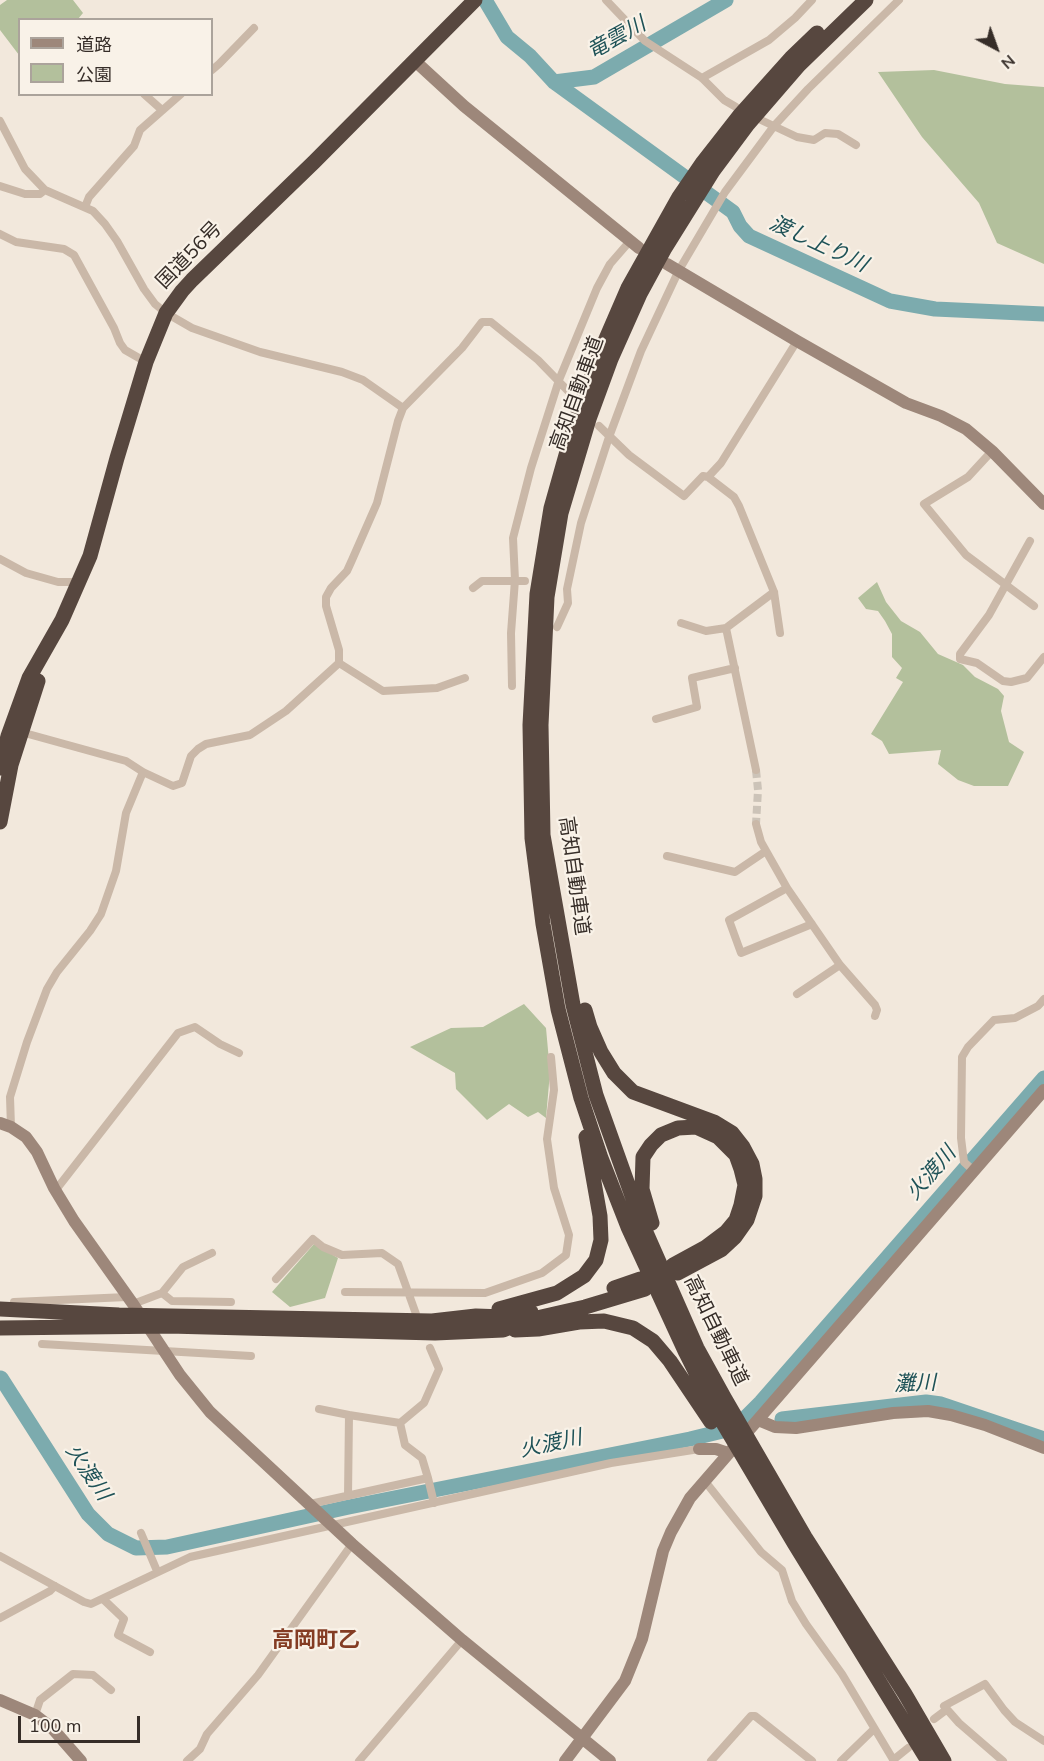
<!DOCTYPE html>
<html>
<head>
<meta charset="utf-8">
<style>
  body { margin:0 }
  #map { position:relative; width:1044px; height:1761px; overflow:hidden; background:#f2e8dc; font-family:"Nunito Sans","Noto Sans JP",sans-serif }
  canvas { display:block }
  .legend { position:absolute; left:18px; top:18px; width:195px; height:78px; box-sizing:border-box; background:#f9f2e8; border:2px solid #aba39b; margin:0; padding:8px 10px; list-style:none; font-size:18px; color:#362d28 }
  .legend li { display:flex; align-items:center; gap:12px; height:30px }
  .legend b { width:30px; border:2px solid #aba39b }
  .north { position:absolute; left:966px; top:18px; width:60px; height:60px; -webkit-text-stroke:4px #f9f2e8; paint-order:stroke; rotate:139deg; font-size:16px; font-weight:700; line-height:24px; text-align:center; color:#362d28 }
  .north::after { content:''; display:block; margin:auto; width:21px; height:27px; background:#362d28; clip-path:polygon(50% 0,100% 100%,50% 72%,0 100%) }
  .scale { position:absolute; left:18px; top:1716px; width:122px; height:27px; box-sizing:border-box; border:3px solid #362d28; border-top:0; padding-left:8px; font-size:18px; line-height:21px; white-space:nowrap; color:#362d28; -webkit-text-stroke:4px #f9f2e8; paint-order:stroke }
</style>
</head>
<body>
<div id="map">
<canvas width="1044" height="1761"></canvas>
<ul class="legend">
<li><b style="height:8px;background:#9d877a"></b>道路</li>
<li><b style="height:16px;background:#b3c09c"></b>公園</li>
</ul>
<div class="north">N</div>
<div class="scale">100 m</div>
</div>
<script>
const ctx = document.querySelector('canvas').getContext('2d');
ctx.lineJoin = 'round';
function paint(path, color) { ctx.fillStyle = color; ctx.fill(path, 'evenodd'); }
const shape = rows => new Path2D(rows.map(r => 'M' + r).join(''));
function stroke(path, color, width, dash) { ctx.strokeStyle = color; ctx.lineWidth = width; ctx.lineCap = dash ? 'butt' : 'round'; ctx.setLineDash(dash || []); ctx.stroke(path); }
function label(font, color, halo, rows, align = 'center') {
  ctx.font = font + ' "Nunito Sans","Noto Sans JP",sans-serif'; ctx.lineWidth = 4.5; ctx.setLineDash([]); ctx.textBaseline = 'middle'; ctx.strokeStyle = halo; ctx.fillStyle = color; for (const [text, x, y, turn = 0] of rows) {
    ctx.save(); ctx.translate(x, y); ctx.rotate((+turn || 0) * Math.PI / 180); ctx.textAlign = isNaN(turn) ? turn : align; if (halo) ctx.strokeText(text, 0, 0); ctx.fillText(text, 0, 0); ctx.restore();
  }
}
paint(shape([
  [7,0,73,0,83,13,78,19,20,20,19,55,0,30,0,5],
  [934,70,1005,84,1044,87,1044,264,997,243,979,203,922,137,878,72],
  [877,582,886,602,901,621,920,632,938,654,963,665,975,677,998,689,1004,696,1001,711,1009,742,1024,752,1008,786,974,786,958,780,938,764,941,750,889,754,882,741,871,734,903,682,896,678,902,668,892,657,892,634,885,621,878,611,866,609,858,598],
  [524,1004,546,1028,550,1072,546,1118,538,1112,528,1117,509,1104,487,1120,456,1089,455,1073,410,1047,451,1028,483,1027],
  [314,1244,338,1258,325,1298,290,1307,272,1292]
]), '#b3c09c');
stroke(shape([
  [485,0,507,37,530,56,554,82,733,212,740,226,749,236,890,301,935,309,1044,314],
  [554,82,594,77,726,0],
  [1,1378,88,1514,108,1534,136,1548,167,1547,349,1507,690,1439,739,1427],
  [782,1419,926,1402,941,1404,1044,1439],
  [736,1427,761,1402,1044,1078]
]), '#7cabae', 15);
stroke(shape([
  [756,770,758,790,756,824]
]), '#ccc3b8', 8, [8, 4]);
stroke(shape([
  [606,0,645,41,702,78,724,100,736,107],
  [212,70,219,64,254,28],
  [702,78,769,40,795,18,812,0],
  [144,94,162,110],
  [761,120,797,137,814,140,825,133,838,134,856,145],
  [0,121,25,169,45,190,93,211,105,224,117,241,144,289,155,304,166,313,192,328,260,352,342,372,363,380,403,408],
  [0,186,25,194,40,194,45,190],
  [85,207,89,197,134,146,140,130,181,94],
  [0,234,16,242,64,249,74,255,114,328,120,343,125,350,146,362],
  [599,426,629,455,684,496,703,476,708,477,721,463,797,341],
  [992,451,968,477,924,504,966,555,1034,606],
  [708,477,734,497,739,506,774,592,780,633],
  [1030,541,989,615,960,654,960,659,977,663,1003,681,1011,682,1027,678,1044,657],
  [0,559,26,573,58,582,80,582],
  [473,588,482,581,525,581],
  [681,623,706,631,726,628,774,592],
  [557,627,568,603,567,589,581,523,609,437,641,351,679,270,725,192,774,126,808,89,899,0],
  [726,628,756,770],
  [339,663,383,691,437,688,465,678],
  [512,686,511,633,515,580,513,538,531,468,559,380,597,288,610,264,630,241],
  [656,719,697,707,692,678,735,668],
  [21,732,126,761,143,772,173,786,182,783,191,756,198,749,206,744,250,735,286,711,339,663,339,650,326,606,326,597,331,588,347,571,352,560,377,503,398,421,403,408,462,348,482,322,491,322,538,360,570,393],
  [756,824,761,842,787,888,840,965,875,1005,877,1010,875,1016],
  [667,856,735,872,766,851],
  [787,888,729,920,741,953,812,924],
  [797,994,840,965],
  [11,1127,10,1097,27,1042,47,989,57,972,90,931,101,914,116,871,126,813,143,772],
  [974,1171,964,1162,961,1138,962,1057,968,1047,994,1020,1015,1018,1038,1006,1044,999],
  [55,1191,178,1033,195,1027,220,1044,239,1053],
  [276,1279,313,1239,323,1247,342,1255,382,1253,398,1264,416,1314],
  [345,1292,485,1293,542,1273,566,1255,569,1235,554,1188,547,1139,554,1090,551,1057],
  [162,1293,183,1267,212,1253],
  [14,1302,127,1297],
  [133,1304,162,1293,172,1301,231,1302],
  [42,1344,251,1356],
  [319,1409,349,1415],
  [400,1423,424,1403,439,1369,430,1348],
  [704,1480,761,1552,782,1570,792,1601,806,1624,842,1674,894,1761],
  [348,1496,349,1415,400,1423,405,1445,422,1458,428,1478],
  [310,1504,428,1478,434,1503],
  [141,1533,157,1571],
  [0,1556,84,1602,91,1604,190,1557,611,1463,699,1449],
  [103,1599,124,1619,118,1635,150,1652],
  [0,1618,50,1591,55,1586],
  [35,1715,40,1700,73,1674,93,1675,111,1690],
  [934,1719,946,1710],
  [893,1760,908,1748],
  [187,1761,200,1749,207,1734,258,1675,352,1544],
  [359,1761,462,1640],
  [711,1761,751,1716,755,1716,812,1761],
  [841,1761,874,1729],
  [1003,1761,959,1723,944,1706,985,1684,1004,1710,1015,1722,1044,1741]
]), '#cab8a8', 8);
stroke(shape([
  [415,61,464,106,639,248],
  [667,264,797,341,906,403,941,416,966,429,992,451,1044,504],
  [0,1123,11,1127,26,1137,37,1152,54,1188,74,1221,133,1304,180,1375,210,1412,352,1544,462,1640,610,1761],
  [758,1420,775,1427,796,1428,893,1413,928,1411,951,1415,985,1425,1044,1448],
  [699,1449,716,1449,728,1453],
  [0,1700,35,1715,52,1728,81,1761],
  [565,1761,625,1681,642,1639,663,1551,671,1532,690,1498,1044,1090]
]), '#9d877a', 12);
stroke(shape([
  [866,0,799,65,748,124,713,171,665,248,640,294,611,359,589,419,561,513,547,597,541,725,543,835,573,1005,596,1095,641,1221,697,1348,724,1397,805,1537,905,1694,944,1761],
  [817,33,791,58,739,116,703,162,679,197,628,288,599,355,577,416,551,508,537,594,530,725,532,838,543,924,558,1009,581,1098,601,1158,628,1227,686,1353,710,1401,794,1543,928,1761],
  [0,768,8,736,29,678,62,620,90,556,117,458,146,362,166,313,182,291,192,280,314,162,475,0],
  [0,822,11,765,38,681],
  [585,1010,590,1027,601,1052,614,1073,633,1092,714,1122,732,1133,743,1147,752,1164,755,1179,755,1196,747,1220,735,1237,721,1250,678,1273],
  [652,1223,642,1189,643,1157,651,1145,661,1135,678,1128,696,1127,718,1137,736,1155,741,1169,745,1185,741,1205,736,1220,726,1232,706,1247,673,1265],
  [614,1288,640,1279],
  [0,1309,119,1315,432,1321,476,1316,504,1317,531,1312],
  [499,1309,557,1293,584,1276,596,1260,601,1240,600,1216,586,1137],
  [0,1328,169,1326,435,1333,503,1330,528,1320,585,1307,645,1289],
  [515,1330,538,1329,579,1322,604,1321,633,1328,653,1341,670,1361,711,1422]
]), '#57473f', 15);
label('20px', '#362d28', '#f9f2e8', [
  ["国道56号",190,256,-46],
  ["高知自動車道",578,394,-70],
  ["高知自動車道",573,876,82],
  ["高知自動車道",715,1331,64]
]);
label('italic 21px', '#1e5257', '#f9f2e8', [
  ["竜雲川",617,39,-29],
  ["渡し上り川",818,245,25],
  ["火渡川",932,1174,-49],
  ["灘川",915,1385,-2],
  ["火渡川",551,1445,-12],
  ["火渡川",87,1473,56]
]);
label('bold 22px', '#843c23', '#f9f2e8', [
  ["高岡町乙",316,1642]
]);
</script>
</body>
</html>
